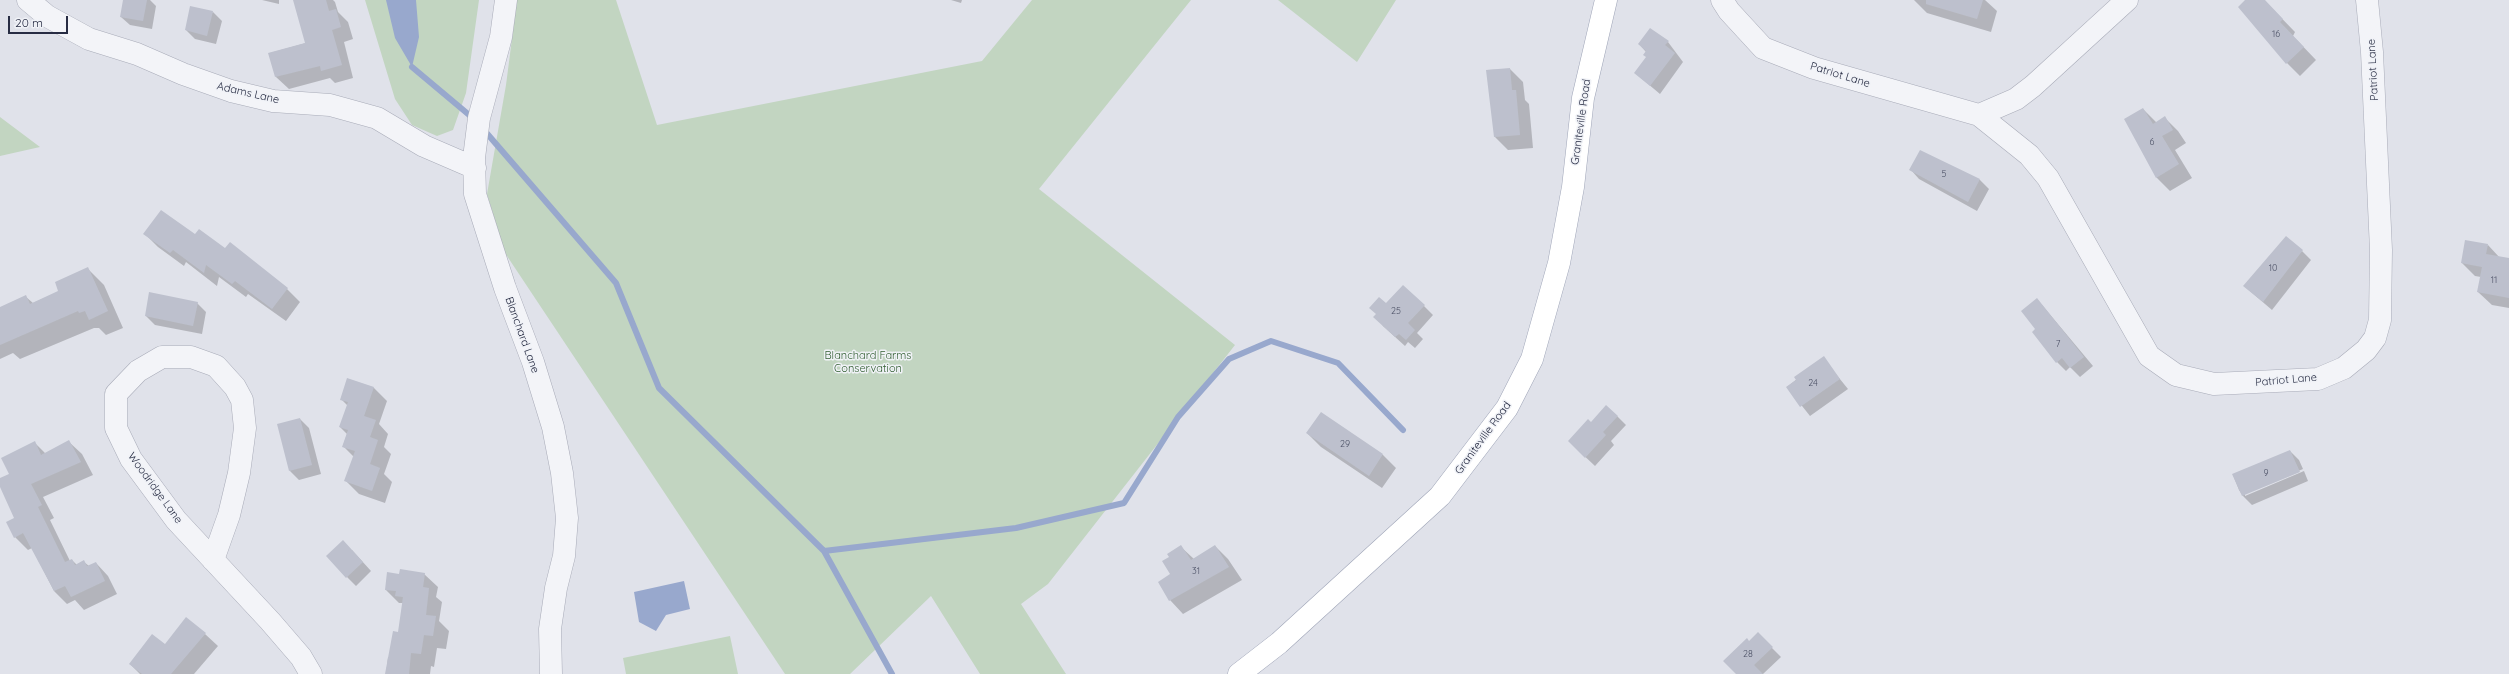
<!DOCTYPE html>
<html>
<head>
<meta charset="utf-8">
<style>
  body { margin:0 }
  #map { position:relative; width:2509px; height:674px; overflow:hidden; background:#e0e2ea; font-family:Quicksand,sans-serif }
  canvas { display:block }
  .scale { position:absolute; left:8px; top:16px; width:60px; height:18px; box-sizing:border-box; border:2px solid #272c43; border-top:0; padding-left:5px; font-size:12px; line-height:14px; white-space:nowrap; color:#272c43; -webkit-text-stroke:3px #f0f2f7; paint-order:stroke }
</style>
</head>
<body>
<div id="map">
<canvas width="2509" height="674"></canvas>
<div class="scale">20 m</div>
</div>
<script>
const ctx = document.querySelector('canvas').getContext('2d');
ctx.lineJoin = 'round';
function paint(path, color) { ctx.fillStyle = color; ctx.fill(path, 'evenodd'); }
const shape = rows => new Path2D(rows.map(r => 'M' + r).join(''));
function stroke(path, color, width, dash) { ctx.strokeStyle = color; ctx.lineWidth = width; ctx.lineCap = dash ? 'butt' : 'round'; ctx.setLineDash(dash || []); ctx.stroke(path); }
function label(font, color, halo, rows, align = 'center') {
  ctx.font = font + ' Quicksand,sans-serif'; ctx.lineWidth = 3; ctx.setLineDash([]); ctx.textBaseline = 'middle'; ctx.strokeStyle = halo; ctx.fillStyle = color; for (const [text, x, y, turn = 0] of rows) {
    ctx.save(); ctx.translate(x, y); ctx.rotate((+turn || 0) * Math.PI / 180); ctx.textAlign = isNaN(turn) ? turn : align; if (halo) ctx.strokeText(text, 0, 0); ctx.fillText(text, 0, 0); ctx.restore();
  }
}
paint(shape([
  [365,0,479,0,466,93,453,130,437,136,412,125,395,99],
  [517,0,616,0,657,125,982,61,1032,0,1191,0,1039,189,1235,345,1048,584,1021,604,1066,674,980,674,931,596,850,674,785,674,505,253,487,194,506,85],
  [1278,0,1396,0,1357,62],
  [0,117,40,147,0,156],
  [730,636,738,674,626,674,623,658]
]), '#c2d5c1');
paint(shape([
  [386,0,416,0,419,37,412,67,395,38],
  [684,581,690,609,666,615,656,631,639,622,634,592]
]), '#98a8cd');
paint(shape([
  [124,0,150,0,156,6,152,29,130,25,121,17],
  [262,0,279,0,279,4],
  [294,0,333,0,335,2,338,12,348,22,353,39,344,42,353,78,335,83,330,78,289,89,276,77,270,53,306,43],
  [951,0,962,0,961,3],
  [1914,0,1985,0,1997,11,1991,32,1927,13],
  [2247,0,2264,0,2295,32,2293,36,2316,60,2300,76,2287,63],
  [213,12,222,21,216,44,195,39,186,30],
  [1668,42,1683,62,1660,94,1635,73,1647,57,1646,52,1639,44],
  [1510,69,1523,82,1525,100,1529,104,1533,148,1508,150,1495,137,1487,70],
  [2143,109,2157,123,2165,118,2178,131,2186,143,2175,150,2192,178,2170,191,2157,178,2126,120],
  [1921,152,1980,180,1989,189,1977,211,1919,179,1911,170],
  [145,234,195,235,226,250,287,289,300,302,286,321,248,294,246,297,219,277,217,286,186,262,184,266,158,247],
  [2488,245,2500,258,2509,259,2509,308,2492,305,2478,292,2481,277,2475,276,2462,263],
  [2302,251,2311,260,2272,310,2244,286],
  [88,269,104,285,123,328,106,335,99,328,94,328,20,359,13,353,0,359,0,308,26,297,33,303,60,291],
  [2037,299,2093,366,2080,377,2070,367,2066,371,2057,362],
  [197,303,206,312,202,334,155,325,146,316],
  [1386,304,1424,306,1433,315,1417,333,1423,339,1415,348,1408,342,1405,346,1383,326,1377,315],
  [1823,358,1848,389,1810,416,1787,387],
  [348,379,374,388,387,401,379,424,388,434,384,447,391,454,384,474,392,482,385,503,359,494,346,481,354,457,343,446,347,434,340,427,348,406,341,399],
  [1321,413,1383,455,1396,468,1382,488,1321,447,1307,433],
  [1617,416,1626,425,1611,441,1614,445,1595,466,1578,450],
  [300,419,309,428,321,474,299,480,290,471],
  [34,442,46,454,69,442,82,454,93,475,43,497,54,518,50,520,70,561,72,560,77,565,84,562,89,566,96,563,108,576,117,594,84,610,75,600,67,604,54,591,32,548,28,550,15,537,16,519,0,485,0,479,10,474],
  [2290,451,2299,460,2303,469,2245,494,2245,496,2304,471,2308,481,2252,505,2243,496,2239,490,2233,475],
  [1215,546,1228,559,1242,580,1183,614,1170,600,1159,583,1172,575,1170,557,1181,547,1194,559],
  [352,550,371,571,356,586,347,577],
  [424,574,438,587,436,597,442,602,439,621,449,631,446,649,437,648,434,667,431,666,430,674,386,674,388,657,391,657,399,633,403,603,399,603,386,590,400,575],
  [205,634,218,646,194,674,140,674,130,664,165,645],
  [1758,634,1781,657,1763,674,1737,674,1749,642]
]), '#0003');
stroke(shape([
  [412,67,474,119],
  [484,130,616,283,659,388,824,551,892,674],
  [824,551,1016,528,1124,503,1178,417,1229,359,1271,341,1338,363,1403,430]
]), '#98a8cd', 6);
paint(shape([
  [123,0,147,0,143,21,120,17],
  [293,0,326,0,329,11,336,9,341,27,332,30,342,65,321,71,320,66,275,77,268,53,305,43],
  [1926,0,1983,0,1977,19,1926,4],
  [2245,0,2265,0,2283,19,2280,22,2304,47,2286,64,2238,7],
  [190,6,213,11,207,36,185,30],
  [1650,28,1669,41,1665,45,1675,53,1650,86,1634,73,1646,57,1643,55,1646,51,1638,44],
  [1510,68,1512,90,1516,90,1520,135,1494,137,1486,70],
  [2143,108,2153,124,2165,116,2173,130,2162,136,2179,164,2156,178,2124,119],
  [1920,150,1980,179,1968,202,1909,170],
  [161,210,195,234,199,229,225,248,230,242,288,288,272,309,235,281,232,284,206,265,204,273,173,250,170,253,143,234],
  [2286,236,2303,250,2263,302,2243,286],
  [2465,240,2488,244,2486,254,2509,258,2509,298,2477,292,2482,267,2461,263],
  [88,267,108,311,89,320,85,311,79,313,78,311,0,345,0,307,26,295,30,304,58,291,55,282],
  [1403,285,1425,305,1408,323,1415,330,1406,340,1399,334,1395,337,1373,317,1376,314,1369,308,1379,297,1386,303],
  [149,292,198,302,193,326,145,316],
  [2037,298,2084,357,2070,368,2062,358,2056,363,2032,332,2035,329,2021,311],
  [1824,356,1840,379,1800,407,1786,387,1796,380,1794,377],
  [347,378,374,387,364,416,376,420,370,437,378,440,370,464,380,468,372,491,344,481,355,451,342,447,348,430,339,427,348,402,340,400],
  [1606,405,1618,416,1603,432,1606,435,1585,458,1568,441,1588,419,1591,422],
  [1321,412,1383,454,1369,476,1306,433],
  [300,418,312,465,289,471,277,424],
  [69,440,81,462,31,484,42,505,38,507,65,562,72,559,75,565,84,560,87,566,96,562,105,581,71,597,65,586,54,591,23,533,14,538,6,522,14,518,0,487,0,478,9,474,1,458,35,441,41,455],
  [2290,450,2300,472,2242,496,2232,474],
  [343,540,363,562,346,578,326,556],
  [1181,545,1191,560,1215,545,1229,567,1169,601,1158,582,1170,574,1162,561,1169,557,1167,554],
  [400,569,425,573,423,587,429,588,426,615,436,616,433,636,424,635,421,654,411,653,409,674,385,674,393,631,398,632,403,597,395,596,396,591,385,590,387,572,399,574],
  [186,617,206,633,171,674,142,674,129,664,152,634,165,644],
  [1758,632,1773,647,1754,665,1763,674,1736,674,1723,661,1747,638,1749,641]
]), '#bdc0cd');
const minor = shape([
  [28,0,47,16,89,39,137,54,183,74,231,91,273,101,330,105,377,118,424,146,475,168],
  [506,0,501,37,479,118,474,158,475,194,505,288,533,362,553,427,562,473,567,518,564,556,556,588,550,629,551,674],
  [1722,0,1729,11,1763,48,1814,68,1979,115,2029,155,2048,178,2149,356,2176,375,2214,384,2318,379,2344,368,2366,350,2375,338,2380,320,2381,250,2372,52,2367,0],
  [1979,115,2016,99,2033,86,2127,0],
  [213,560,229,515,239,473,245,428,242,400,235,387,216,366,191,357,162,357,138,371,116,394,116,428,131,459,176,520,270,621,301,657,311,674]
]);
const major = shape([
  [1239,674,1279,643,1440,496,1507,408,1532,359,1559,263,1573,187,1583,98,1606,0]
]);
stroke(minor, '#a8abb8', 23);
stroke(major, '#9ea4b7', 23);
stroke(minor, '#f3f4f8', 22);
stroke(major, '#fff', 22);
label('9px', '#4c5166', null, [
  ["16",2276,34],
  ["6",2152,142],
  ["5",1944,174],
  ["10",2273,268],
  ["11",2494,280],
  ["25",1396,311],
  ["7",2058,344],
  ["24",1813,383],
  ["29",1345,444],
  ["9",2266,473],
  ["31",1196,571],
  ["28",1748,654]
]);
label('11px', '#272c43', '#f0f2f7', [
  ["Patriot Lane",2373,70,-93],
  ["Patriot Lane",1840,75,17],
  ["Adams Lane",248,93,13],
  ["Graniteville Road",1581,122,-82],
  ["Blanchard Lane",522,335,70],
  ["Patriot Lane",2286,380,-5],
  ["Graniteville Road",1483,438,-54],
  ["Woodridge Lane",155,488,54]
]);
label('11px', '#346034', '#f0f2f7', [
  ["Blanchard Farms",868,356],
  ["Conservation",868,369]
]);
</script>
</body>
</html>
